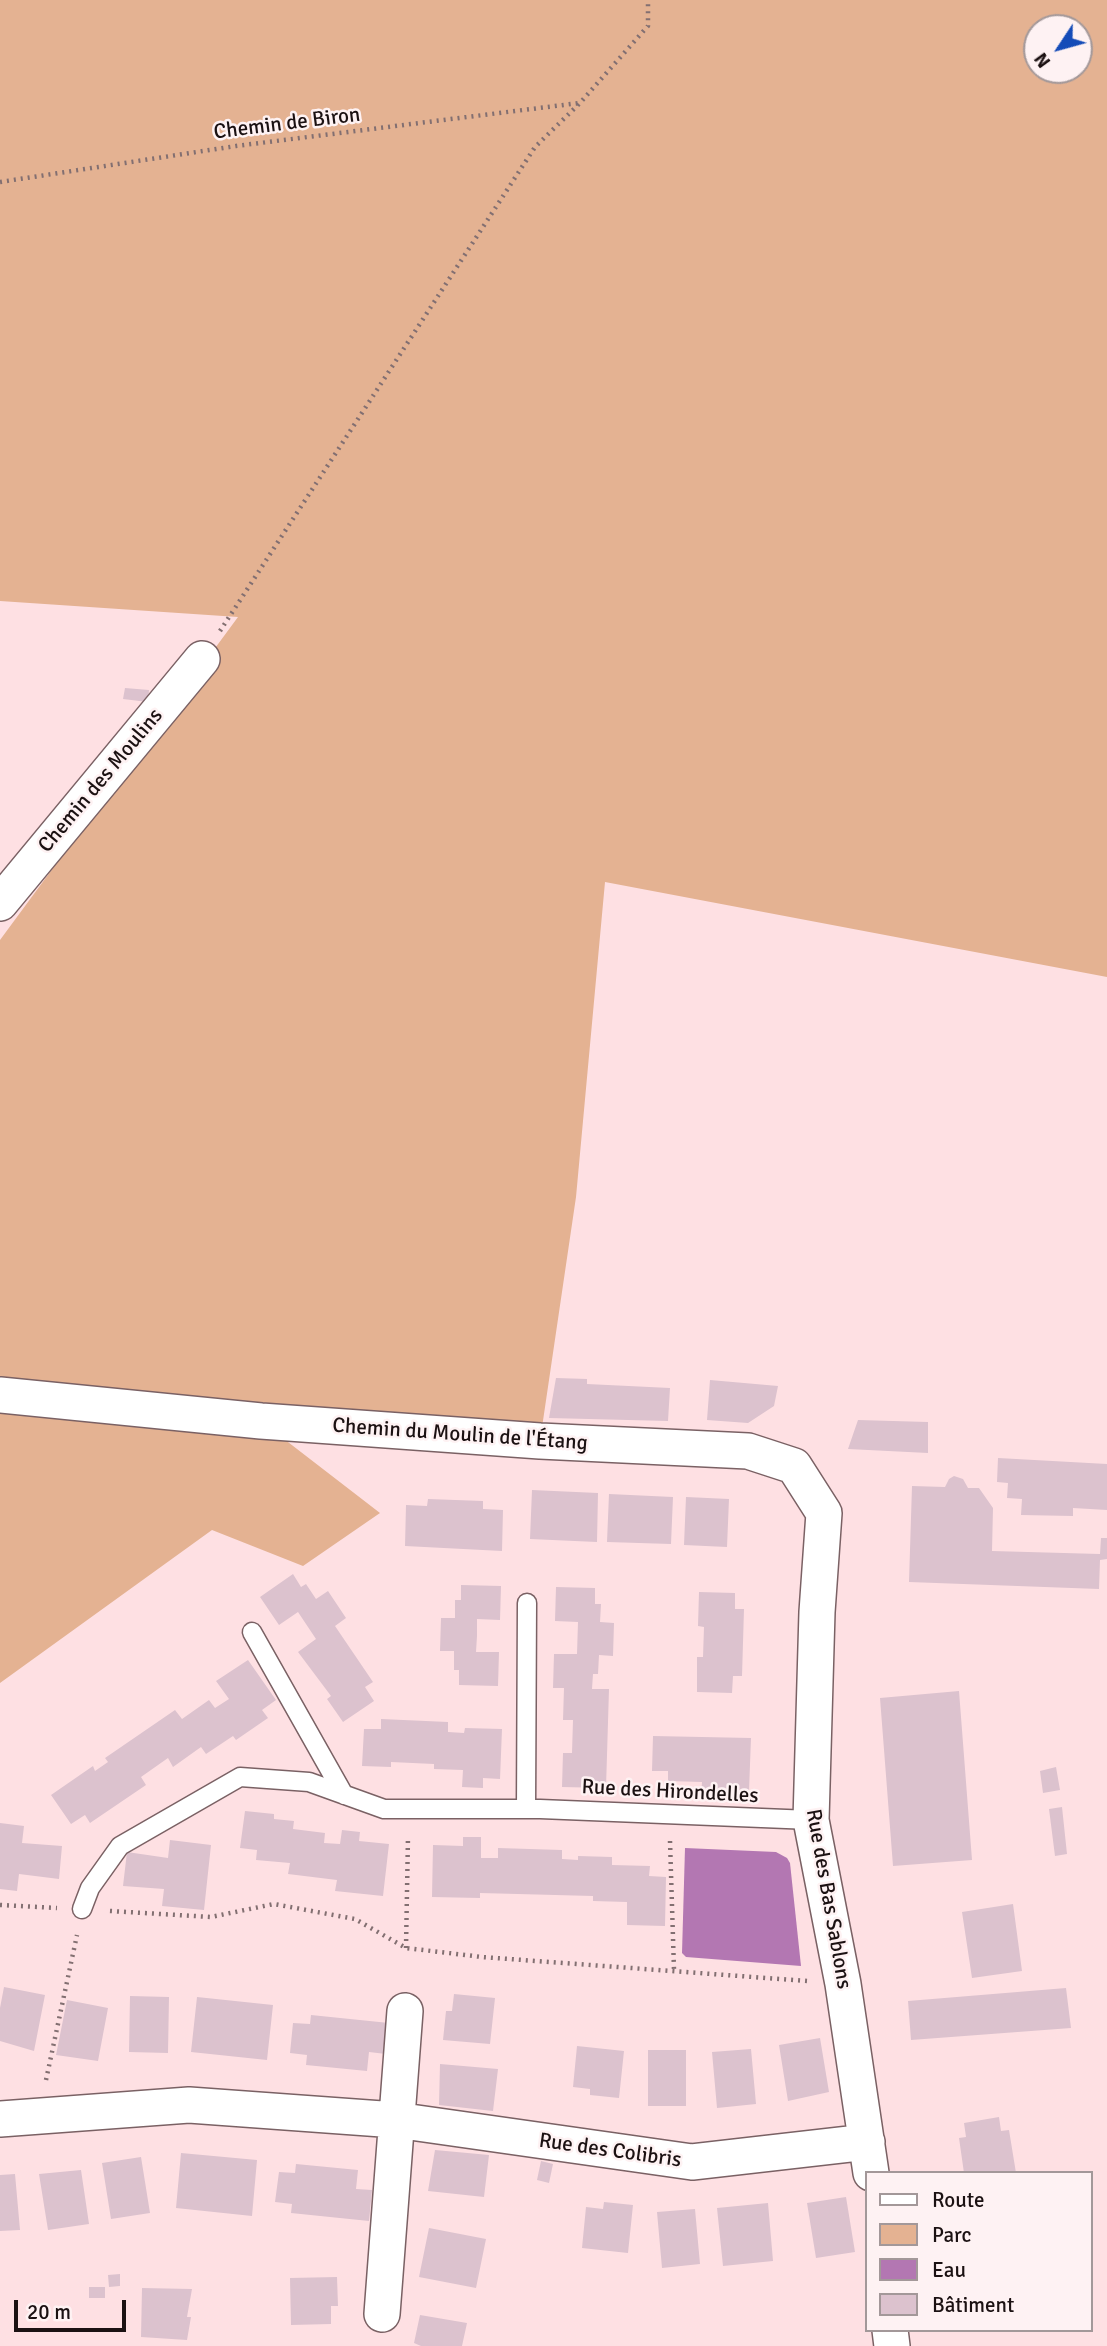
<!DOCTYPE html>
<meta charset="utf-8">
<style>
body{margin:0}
#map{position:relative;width:1107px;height:2346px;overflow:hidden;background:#fee0e3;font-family:Signika,sans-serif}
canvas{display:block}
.legend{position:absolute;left:865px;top:2171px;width:228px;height:161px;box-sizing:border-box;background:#fef2f3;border:2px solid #a39899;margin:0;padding:9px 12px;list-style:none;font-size:21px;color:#1b1112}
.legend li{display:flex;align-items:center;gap:14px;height:35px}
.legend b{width:35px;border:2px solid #a39899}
.north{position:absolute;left:1023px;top:14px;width:70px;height:70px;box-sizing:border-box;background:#fef2f3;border:2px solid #a39899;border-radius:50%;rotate:234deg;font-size:19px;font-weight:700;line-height:28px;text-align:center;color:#1b1112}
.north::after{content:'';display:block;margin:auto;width:24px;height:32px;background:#154cb8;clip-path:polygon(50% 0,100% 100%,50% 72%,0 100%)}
.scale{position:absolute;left:14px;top:2300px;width:112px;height:32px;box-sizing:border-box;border:4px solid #1b1112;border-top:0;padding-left:9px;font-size:21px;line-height:24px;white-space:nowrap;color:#1b1112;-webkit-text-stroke:5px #fef2f3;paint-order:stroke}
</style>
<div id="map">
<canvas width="1107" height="2346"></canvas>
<ul class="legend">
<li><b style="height:9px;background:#fff"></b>Route</li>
<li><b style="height:19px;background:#e4b292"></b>Parc</li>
<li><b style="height:19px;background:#b377b2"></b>Eau</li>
<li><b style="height:19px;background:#dcc2ce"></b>Bâtiment</li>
</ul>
<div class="north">N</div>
<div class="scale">20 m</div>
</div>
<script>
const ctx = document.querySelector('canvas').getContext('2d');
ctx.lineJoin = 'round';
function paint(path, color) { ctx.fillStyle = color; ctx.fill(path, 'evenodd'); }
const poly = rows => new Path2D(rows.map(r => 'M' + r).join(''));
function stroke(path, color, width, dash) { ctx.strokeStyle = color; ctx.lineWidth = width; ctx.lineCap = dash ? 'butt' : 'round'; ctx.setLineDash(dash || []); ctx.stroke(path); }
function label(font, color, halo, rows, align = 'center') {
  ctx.font = font + ' Signika,sans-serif'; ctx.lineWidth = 5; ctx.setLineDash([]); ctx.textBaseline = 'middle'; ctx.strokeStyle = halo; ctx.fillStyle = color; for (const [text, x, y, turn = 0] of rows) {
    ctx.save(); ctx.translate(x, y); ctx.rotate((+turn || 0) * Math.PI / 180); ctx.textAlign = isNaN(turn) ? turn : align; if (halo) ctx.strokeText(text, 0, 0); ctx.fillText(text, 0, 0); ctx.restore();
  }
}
paint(poly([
 [0,0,1107,0,1107,977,605,882,576,1197,540,1441,262,1422,380,1513,303,1566,212,1530,0,1683,0,940,238,617,0,601],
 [1037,28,1079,28,1079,70,1037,70]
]), '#e4b292');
paint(poly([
 [685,1848,776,1852,787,1858,790,1863,801,1966,686,1957,682,1953]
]), '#b377b2');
paint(poly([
 [125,688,149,690,148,702,123,699],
 [556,1378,587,1379,587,1384,670,1388,668,1421,549,1418],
 [710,1380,778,1386,774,1406,748,1423,707,1420],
 [858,1420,928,1422,928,1453,848,1449],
 [998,1458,1107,1464,1107,1510,1073,1508,1073,1516,1021,1515,1022,1499,1007,1498,1008,1483,997,1482],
 [954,1476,963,1479,968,1488,979,1488,993,1508,992,1551,1100,1554,1101,1538,1107,1538,1107,1559,1100,1560,1099,1589,909,1582,912,1486,945,1487,949,1479],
 [532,1490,598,1493,597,1542,530,1539],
 [609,1494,673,1497,671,1544,607,1542],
 [686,1497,729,1499,727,1547,684,1545],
 [428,1499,483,1501,483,1509,503,1510,502,1551,405,1546,406,1505,427,1506],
 [293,1574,301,1587,306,1584,316,1599,328,1591,346,1618,335,1626,373,1682,365,1687,374,1701,343,1722,327,1699,331,1696,298,1652,316,1639,298,1612,279,1625,260,1597],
 [461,1585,501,1586,500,1620,477,1619,477,1636,476,1652,499,1652,498,1686,459,1685,459,1670,454,1670,454,1651,440,1651,441,1618,455,1618,455,1600,461,1600],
 [556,1587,595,1588,595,1604,601,1604,600,1622,614,1623,613,1656,599,1655,598,1674,593,1674,592,1689,609,1689,606,1788,562,1787,563,1753,572,1753,573,1720,563,1720,564,1688,553,1688,554,1654,577,1654,578,1622,555,1621],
 [699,1592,735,1593,735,1609,744,1609,742,1676,733,1676,732,1693,697,1692,697,1657,703,1657,704,1627,698,1626],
 [248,1660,276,1700,262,1710,268,1718,236,1740,233,1736,206,1754,201,1747,173,1767,168,1758,141,1777,146,1785,90,1823,85,1815,71,1824,51,1795,93,1766,95,1771,108,1762,105,1758,175,1710,182,1719,209,1700,215,1708,229,1699,216,1681],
 [959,1691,972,1860,893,1866,880,1698],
 [381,1719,448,1722,448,1732,464,1733,465,1728,502,1729,500,1779,483,1778,483,1788,462,1787,463,1770,434,1769,434,1764,391,1762,391,1767,362,1766,364,1729,381,1729],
 [653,1736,751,1738,749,1791,720,1790,719,1799,701,1798,702,1782,668,1781,668,1771,652,1771],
 [1056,1767,1060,1790,1043,1793,1040,1771],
 [1062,1807,1067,1854,1055,1856,1049,1809],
 [245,1811,274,1814,274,1819,294,1821,293,1829,325,1833,324,1843,340,1844,342,1830,360,1832,359,1841,389,1844,383,1896,335,1891,337,1880,288,1874,290,1863,256,1860,257,1850,240,1848],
 [0,1823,24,1826,22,1843,62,1846,59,1879,19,1874,17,1891,0,1889],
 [463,1837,481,1837,481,1858,498,1858,498,1848,562,1850,562,1859,578,1860,578,1856,612,1857,612,1865,650,1866,649,1876,666,1877,665,1926,627,1925,627,1902,593,1901,593,1896,480,1893,480,1898,432,1897,433,1845,463,1846],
 [170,1840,211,1845,204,1910,162,1906,164,1889,123,1886,127,1852,168,1858],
 [1013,1904,1022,1971,972,1978,962,1912],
 [4,1987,45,1995,34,2051,0,2041,0,2008],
 [1066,1988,1071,2028,911,2040,908,2001],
 [454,1994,495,1998,490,2044,443,2040,446,2011,452,2011],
 [130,1996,169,1997,168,2053,129,2052],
 [197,1997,273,2005,267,2060,191,2052],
 [67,2000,108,2008,98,2061,56,2055],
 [311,2015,389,2023,386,2054,369,2052,367,2071,306,2065,307,2055,290,2053,293,2023,310,2024],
 [820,2038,829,2092,788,2101,779,2045],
 [577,2046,624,2051,619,2098,590,2095,590,2089,573,2087],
 [751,2049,756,2104,717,2108,712,2052],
 [648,2050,686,2050,686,2106,648,2106],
 [440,2064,498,2069,493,2111,439,2105],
 [999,2117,1001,2131,1009,2130,1016,2173,964,2173,959,2138,966,2137,964,2123],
 [435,2150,489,2155,484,2197,428,2191],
 [181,2153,257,2160,252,2216,176,2208],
 [141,2157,150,2213,111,2219,102,2163],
 [541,2161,553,2164,549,2183,537,2180],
 [296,2164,358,2170,356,2189,372,2190,369,2221,291,2213,292,2204,275,2202,279,2172,295,2173],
 [81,2170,89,2224,48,2230,39,2174],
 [15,2174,20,2230,0,2231,0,2175],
 [846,2197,855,2252,816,2258,807,2203],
 [604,2202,633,2205,628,2253,582,2248,586,2207,603,2209],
 [768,2203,773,2261,723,2266,717,2208],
 [695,2209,700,2264,662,2268,657,2212],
 [429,2228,486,2239,476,2288,419,2277],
 [120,2274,120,2286,109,2287,108,2275],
 [337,2277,338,2306,331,2306,331,2324,291,2325,290,2278],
 [89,2287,105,2287,105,2298,89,2298],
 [142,2288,192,2289,187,2317,191,2317,187,2340,141,2337],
 [420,2315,467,2323,462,2346,421,2346,414,2343]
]), '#dcc2ce');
const lane = poly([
 [252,1632,344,1795],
 [526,1809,527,1603],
 [82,1909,90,1888,120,1846,240,1777,309,1782,384,1809,540,1809,811,1820]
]);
const street = poly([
 [0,903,202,659],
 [0,1395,261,1421,540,1441,748,1451,794,1466,824,1513,817,1612,811,1820,843,1984,871,2173],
 [0,2119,189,2105,396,2120,692,2162,867,2142],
 [382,2314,405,2011],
 [890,2330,892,2346]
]);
stroke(lane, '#7a6164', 21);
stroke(street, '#7a6164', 38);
stroke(poly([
 [0,182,236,146,579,103],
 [220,631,535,147,580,103,648,26,648,0],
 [670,1841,674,1970],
 [0,1905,57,1908],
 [110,1911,211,1917,274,1904,355,1919,406,1948,482,1957,807,1981],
 [406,1948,408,1836],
 [46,2080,77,1935]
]), '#826f71', 4.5, [2, 5]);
stroke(lane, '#fff', 18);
stroke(street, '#fff', 35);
label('21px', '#1b1112', '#fef2f3', [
 ["Chemin de Biron",287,124,-7],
 ["Chemin des Moulins",101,781,-50],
 ["Chemin du Moulin de l'Étang",460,1435,4],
 ["Rue des Hirondelles",670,1792,3],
 ["Rue des Bas Sablons",828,1899,80],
 ["Rue des Colibris",610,2151,8]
]);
</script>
